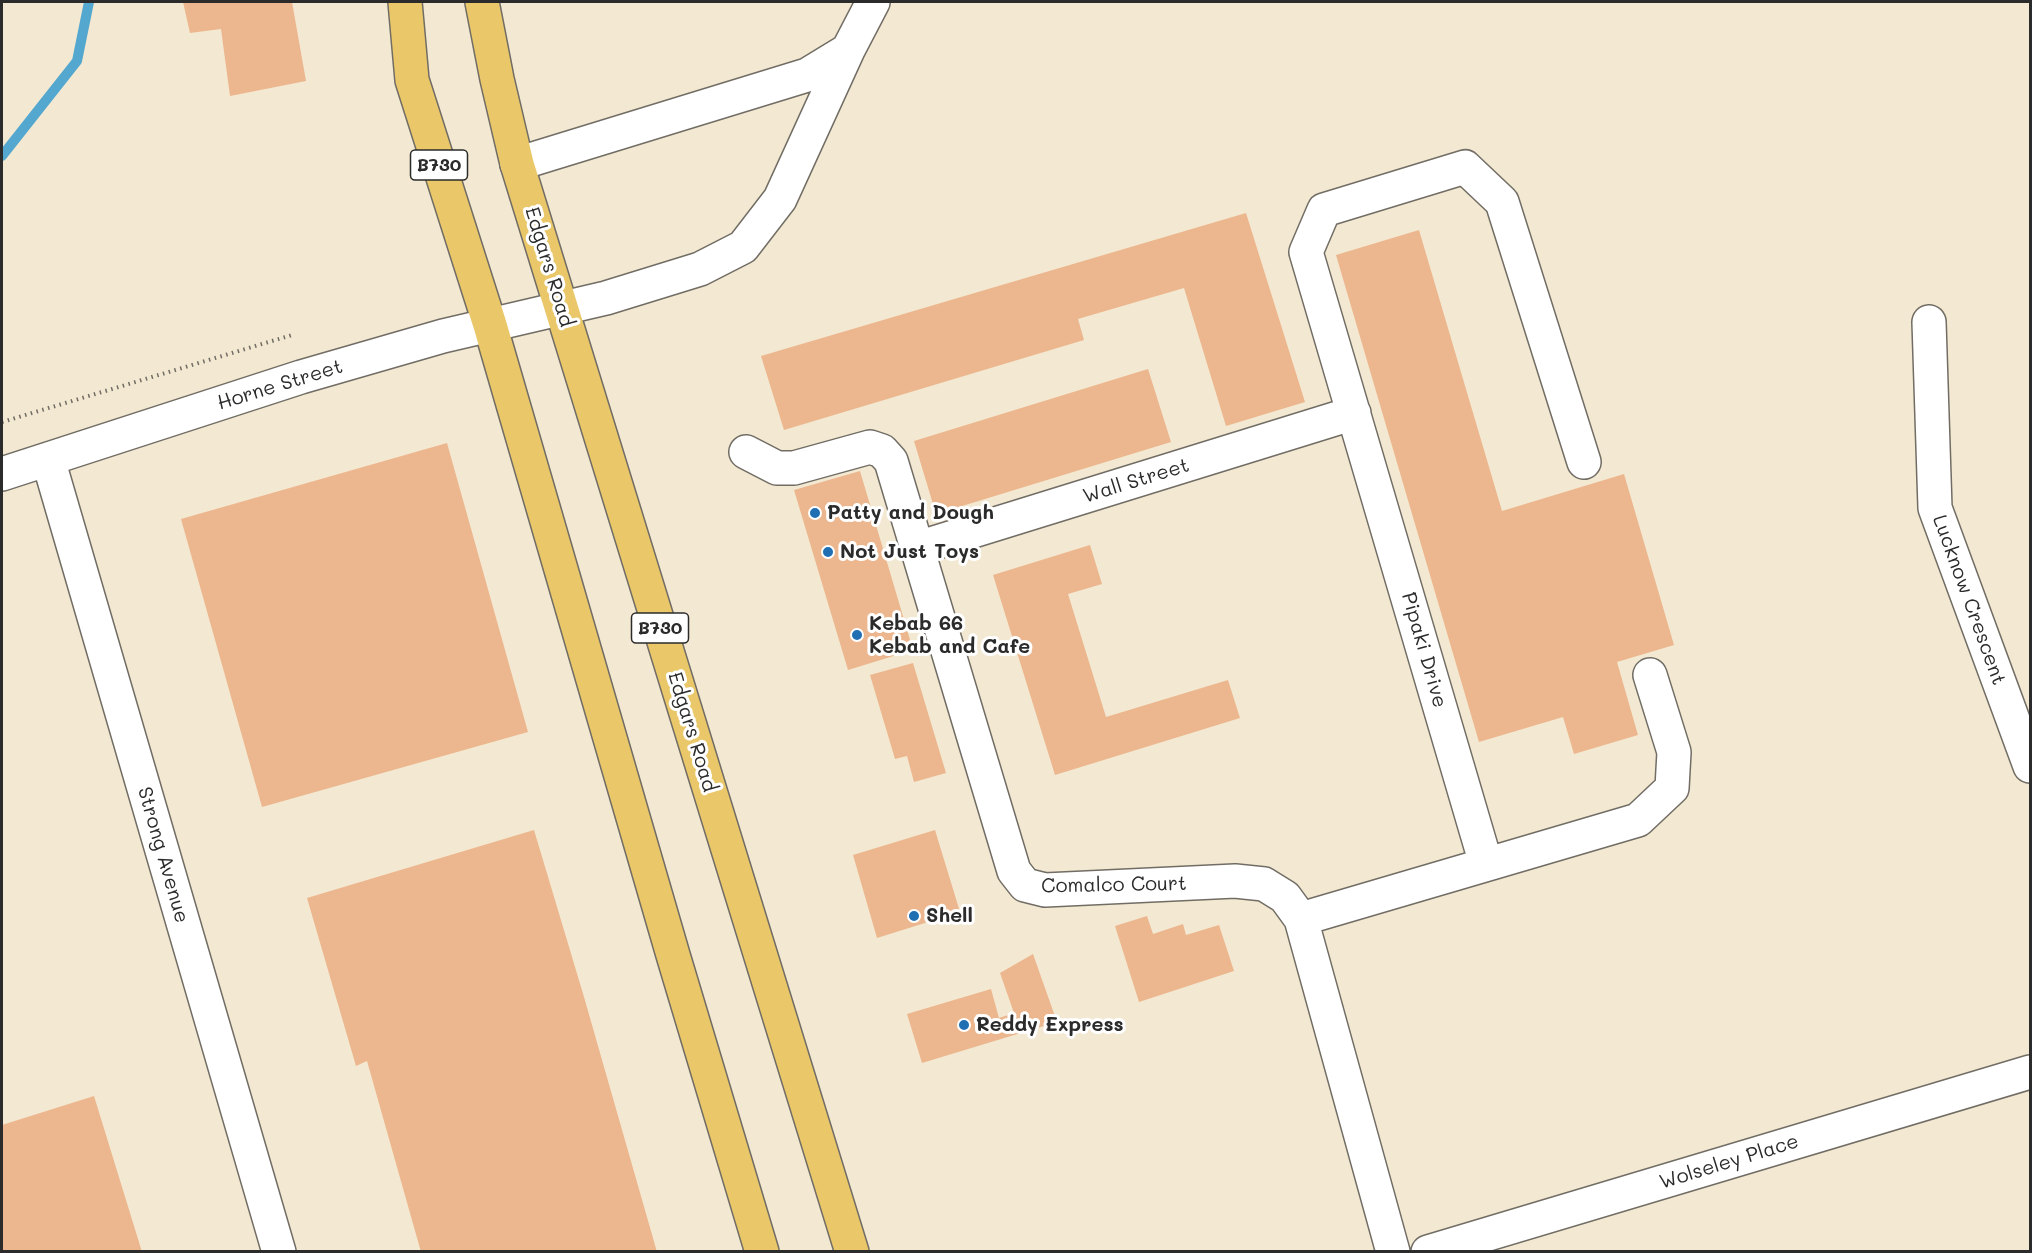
<!DOCTYPE html>
<style>
body{margin:0}
#map{position:relative;width:2032px;height:1253px;overflow:hidden;background:#f3e8d1;font-family:Mali,sans-serif}
canvas{display:block}
.frame{position:absolute;inset:0;border:3px solid #2b2b2b;pointer-events:none}
</style>
<div id="map">
<canvas width="2032" height="1253"></canvas>
<div class="frame"></div>
</div>
<script>
const ctx = document.querySelector('canvas').getContext('2d');
ctx.lineJoin = 'round';
const poly = rows => new Path2D(rows.map(r => 'M' + r).join(''));
function stroke(path, color, width, dash) { ctx.strokeStyle = color; ctx.lineWidth = width; ctx.lineCap = dash ? 'butt' : 'round'; ctx.setLineDash(dash || []); ctx.stroke(path); }
function paint(path, color) { ctx.fillStyle = color; ctx.fill(path, 'evenodd'); }
function label(font, color, halo, rows, align = 'center') {
  ctx.font = font + ' Mali,sans-serif'; ctx.lineWidth = 6; ctx.setLineDash([]); ctx.textBaseline = 'middle'; ctx.strokeStyle = halo; ctx.fillStyle = color; for (const [text, x, y, turn = 0] of rows) {
    ctx.save(); ctx.translate(x, y); ctx.rotate((+turn || 0) * Math.PI / 180); ctx.textAlign = isNaN(turn) ? turn : align; if (halo) ctx.strokeText(text, 0, 0); ctx.fillText(text, 0, 0); ctx.restore();
  }
}
stroke(poly([
 [2,156,77,61,89,2]
]), '#54a7cf', 10);
paint(poly([
 [183,2,292,2,306,81,230,96,221,29,190,33],
 [1246,213,1305,402,1226,426,1184,288,1078,319,1084,340,784,430,761,356],
 [1419,230,1502,511,1624,474,1674,645,1617,662,1638,735,1574,754,1563,717,1479,742,1336,255],
 [1148,369,1171,442,936,514,914,441],
 [447,443,528,732,262,807,181,519],
 [860,471,913,650,848,670,794,490],
 [1090,545,1102,584,1068,594,1106,717,1228,680,1240,718,1055,775,993,575],
 [913,663,946,773,914,782,907,756,895,759,870,675],
 [534,830,584,997,657,1252,421,1252,367,1061,356,1066,307,898],
 [935,830,960,912,877,938,853,855],
 [1147,916,1153,934,1183,924,1186,935,1219,925,1234,971,1139,1002,1115,926],
 [1033,954,1057,1022,922,1063,907,1014,991,989,999,1018,1014,1013,1000,973],
 [94,1096,142,1252,2,1252,2,1125]
]), '#ecb78e');
const minor = poly([
 [517,164,807,75,848,50,873,2],
 [1929,322,1935,508,2030,766],
 [746,452,777,468,794,468,870,447,882,451,891,461,1014,871,1025,885,1045,890,1235,881,1264,884,1285,897,1301,919,1393,1252],
 [48,459,279,1252],
 [2,474,301,377,443,336,606,298,700,269,743,247,780,199,848,50],
 [918,548,1354,413],
 [1486,864,1306,252,1324,210,1465,167,1502,202,1584,462],
 [1301,919,1638,820,1672,788,1674,752,1650,675],
 [1428,1252,2030,1072]
]);
const major = poly([
 [405,2,412,80,490,325,673,955,762,1252],
 [482,2,497,79,517,164,852,1252]
]);
stroke(minor, '#716d65', 36);
stroke(major, '#716d65', 36);
stroke(poly([
 [2,422,292,335]
]), '#716d65', 4, [1.5, 4.5]);
stroke(minor, '#fff', 33);
stroke(major, '#eac769', 33);
for (const [x, y, r, color] of [
 [815,513,6,"#1f6fb2"],
 [828,552,6,"#1f6fb2"],
 [857,635,6,"#1f6fb2"],
 [914,916,6,"#1f6fb2"],
 [964,1025,6,"#1f6fb2"]
]) { const dot = new Path2D(); dot.arc(x, y, r, 0, 2 * Math.PI); ctx.fillStyle = color; ctx.fill(dot); stroke(dot, '#fff', 2); }
for (const [x, y, w] of [
 [439,165,57],
 [660,628,57]
]) { const box = new Path2D(); box.roundRect(x - w / 2, y - 15, w, 30, 4.5); ctx.fillStyle = '#fff'; ctx.fill(box); stroke(box, '#2b2b2b', 1.5); }
label('bold 18px', '#2b2b2b', null, [
 ["B730",439,165],
 ["B730",660,628]
]);
label('20px', '#2b2b2b', '#fff', [
 ["Edgars Road",549,267,73],
 ["Horne Street",280,385,-17],
 ["Wall Street",1136,481,-17],
 ["Lucknow Crescent",1969,600,70],
 ["Pipaki Drive",1424,650,74],
 ["Edgars Road",692,732,73],
 ["Strong Avenue",163,855,74],
 ["Comalco Court",1114,885,-1],
 ["Wolseley Place",1729,1162,-17]
]);
label('bold 20px', '#2b2b2b', '#fff', [
 ["Patty and Dough",827,513],
 ["Not Just Toys",840,552],
 ["Kebab 66",869,624],
 ["Kebab and Cafe",869,647],
 ["Shell",926,916],
 ["Reddy Express",976,1025]
], 'left');
</script>
